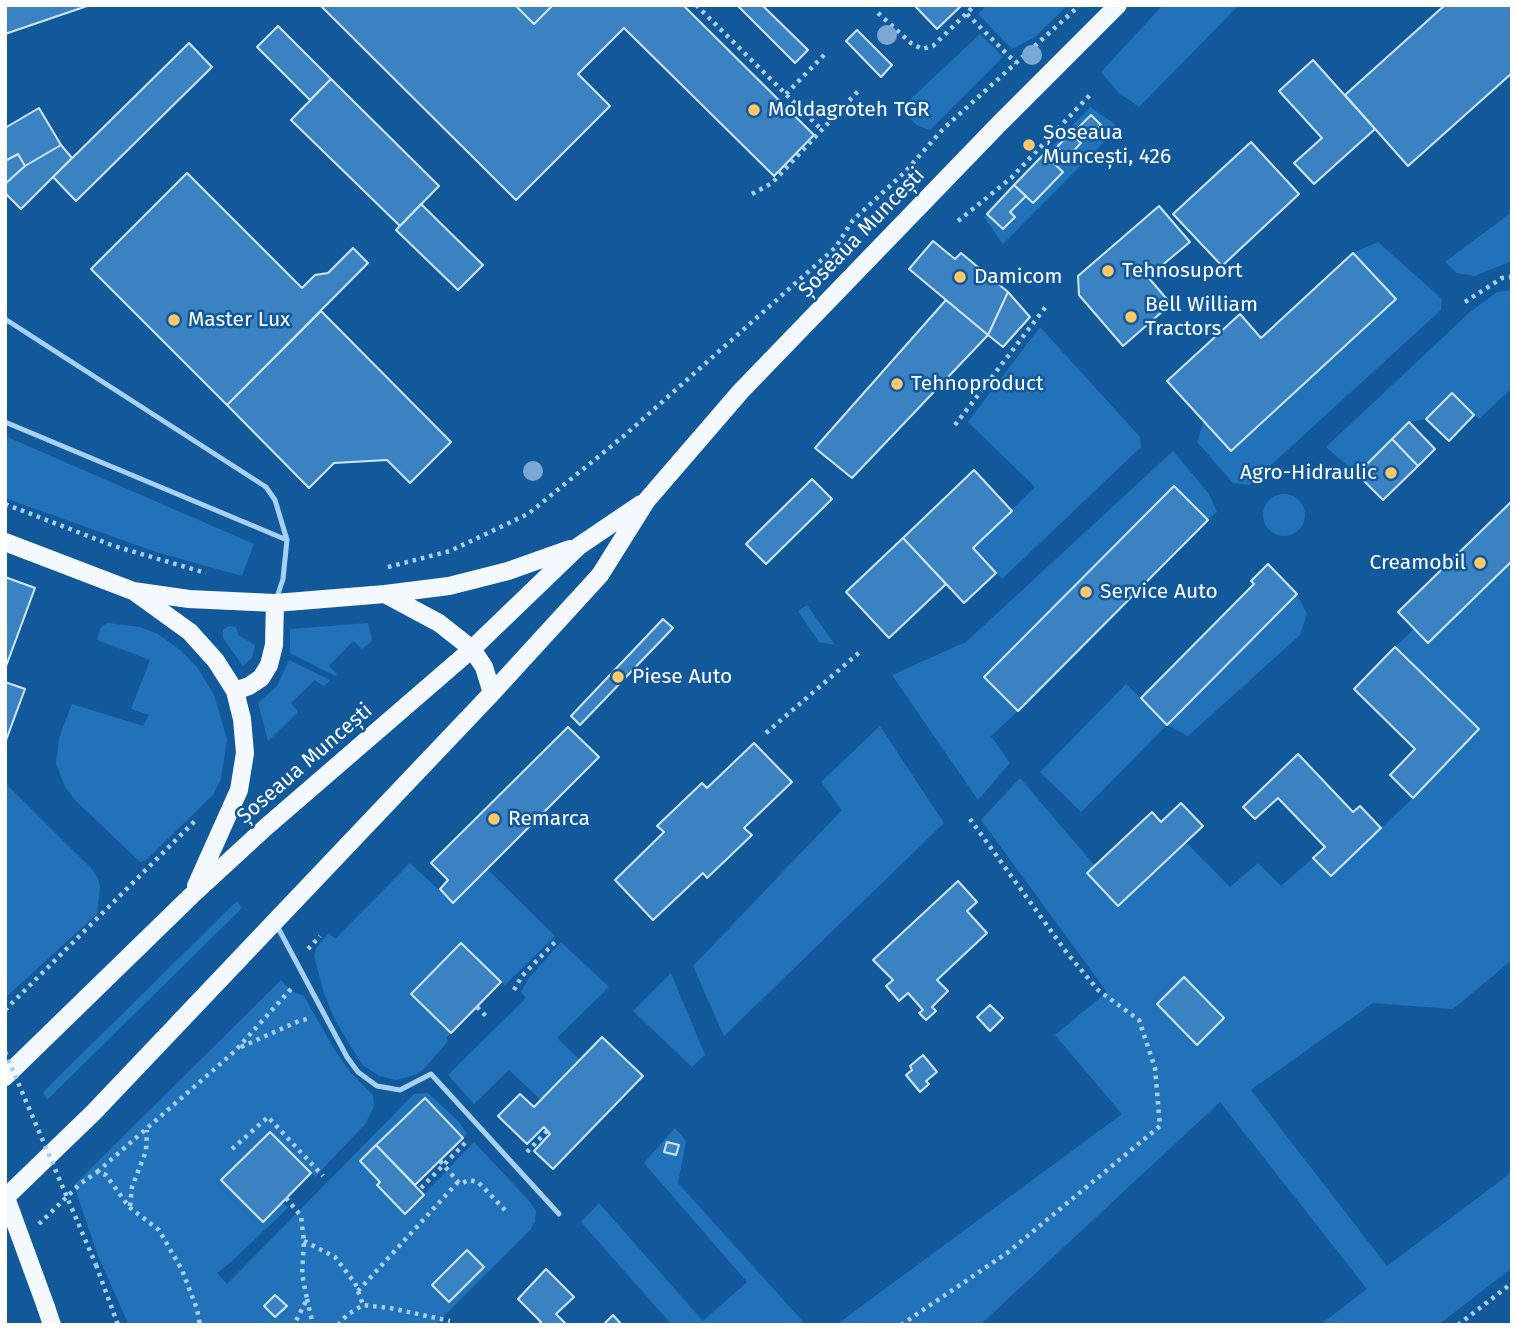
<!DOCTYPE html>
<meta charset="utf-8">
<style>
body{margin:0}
#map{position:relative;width:1517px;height:1330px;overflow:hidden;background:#12599c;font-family:"Fira Sans",sans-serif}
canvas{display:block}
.frame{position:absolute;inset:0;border:7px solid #fff;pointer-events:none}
</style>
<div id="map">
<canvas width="1517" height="1330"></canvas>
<div class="frame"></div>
</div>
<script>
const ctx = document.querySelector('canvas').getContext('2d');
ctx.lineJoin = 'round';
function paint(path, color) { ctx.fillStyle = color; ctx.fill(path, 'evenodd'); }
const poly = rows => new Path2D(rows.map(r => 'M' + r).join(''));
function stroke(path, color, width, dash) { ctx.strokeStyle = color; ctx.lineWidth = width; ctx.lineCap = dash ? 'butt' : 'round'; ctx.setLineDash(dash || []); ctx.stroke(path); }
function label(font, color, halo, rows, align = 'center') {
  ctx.font = font + ' "Fira Sans",sans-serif'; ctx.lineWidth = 5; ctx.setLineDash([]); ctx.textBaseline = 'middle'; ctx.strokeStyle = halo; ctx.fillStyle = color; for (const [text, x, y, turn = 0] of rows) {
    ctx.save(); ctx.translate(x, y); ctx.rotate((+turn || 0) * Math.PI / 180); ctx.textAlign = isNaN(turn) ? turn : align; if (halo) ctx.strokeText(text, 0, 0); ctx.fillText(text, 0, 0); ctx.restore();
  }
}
paint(poly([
 [987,5,1068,5,1035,37,1012,49,978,14],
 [1163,5,1239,5,1139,107,1118,92,1101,72],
 [980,34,1003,57,930,130,918,126,900,109],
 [1090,107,1119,127,1003,244,984,217],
 [1512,212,1512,261,1474,276,1457,273,1445,262],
 [1378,242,1442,299,1441,310,1249,485,1233,483,1197,442,1204,421,1232,450,1395,299,1353,253],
 [1512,290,1512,391,1510,390,1479,419,1451,393,1426,419,1409,422,1357,474,1326,447,1470,312,1497,292],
 [1040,327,1140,437,1141,447,1002,579,973,548,1035,487,968,422],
 [5,436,254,544,242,576,156,552,5,498],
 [1173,451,1209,494,1217,512,1208,520,1174,486,984,677,1018,711,991,736,1010,763,978,800,892,675,966,642],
 '1263 515a21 21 0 1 1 42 0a21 21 0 1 1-42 0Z',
 [1512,561,1512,960,1453,1009,1373,1003,1251,1090,1387,1266,1512,1172,1512,1268,1438,1325,1320,1325,1367,1289,1220,1102,980,1325,836,1325,1122,1114,1055,1035,1107,992,981,820,1020,778,1095,866,1087,873,1118,906,1186,842,1230,887,1258,863,1281,886,1313,858,1331,875,1413,798,1479,730,1395,647,1414,629,1428,643],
 [1297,594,1307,614,1300,635,1188,736,1167,725,1081,812,1040,772,1126,684,1168,724],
 [807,605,835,645,819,642,798,611],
 [107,623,140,627,158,634,180,650,197,667,214,695,227,739,221,779,213,795,146,860,140,862,75,800,65,787,56,763,59,738,72,704,143,726,149,715,131,709,150,660,97,640,101,627],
 [368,623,372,638,371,642,362,649,353,641,329,666,337,674,335,676,290,653,290,629],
 [229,626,236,627,238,635,255,645,252,658,243,666,223,638,223,630],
 [289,660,330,680,324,686,315,680,291,703,298,712,268,741,258,703,277,686],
 [880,726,944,823,724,1036,693,966,842,810,821,782],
 [5,783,91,868,98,878,100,887,97,914,5,998],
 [410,863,453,903,487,869,555,936,505,985,461,943,411,994,451,1033,446,1038,448,1041,424,1069,415,1075,396,1080,379,1076,363,1065,358,1058,335,1020,324,993,314,956,316,948,329,933,335,939],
 [237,901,242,908,47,1100,43,1092],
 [561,942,609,987,557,1038,580,1060,541,1100,509,1070,474,1104,448,1075,526,998,521,992,528,979],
 [671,973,705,1055,692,1067,633,1011],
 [281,980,291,991,304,996,334,1049,350,1072,373,1095,374,1106,366,1123,315,1177,270,1132,222,1180,262,1221,282,1202,288,1208,232,1261,217,1273,227,1284,414,1094,428,1093,459,1122,467,1134,463,1138,424,1098,360,1161,406,1213,474,1142,531,1203,536,1211,535,1222,531,1229,435,1325,129,1325,98,1256,74,1185],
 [675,1128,686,1141,678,1183,806,1325,672,1325,581,1222,599,1203,703,1321,747,1282,644,1163]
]), '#2172b9');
const building = poly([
 [5,5,90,5,5,34,5,5],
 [323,5,515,5,534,24,553,5,683,5,814,135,774,176,624,28,578,74,610,106,516,200,322,7,323,5],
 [515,5,553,5,534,24,515,5],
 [737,5,762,5,808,50,795,63,737,5],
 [914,5,962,5,937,29,914,5],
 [1445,5,1512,5,1512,73,1408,166,1345,95,1445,5],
 [278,26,331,79,310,100,257,47,278,26],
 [857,30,892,65,881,77,846,41,857,30],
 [189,43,212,67,76,201,53,177,189,43],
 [1313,60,1375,129,1314,184,1294,163,1322,138,1279,91,1313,60],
 [331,79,439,186,400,226,291,120,331,79],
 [39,108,61,145,25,166,18,154,5,161,5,128,39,108],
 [1091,115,1101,125,1086,139,1077,129,1091,115],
 [1070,133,1081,143,1067,158,1057,147,1070,133],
 [1251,142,1299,194,1222,266,1173,214,1251,142],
 [61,145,72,158,21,209,5,193,5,184,25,166,61,145],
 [18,154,25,166,5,184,5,161,18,154],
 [1044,154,1063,172,1033,203,1014,185,1044,154],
 [187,173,302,288,315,275,328,273,353,248,368,263,227,405,91,269,187,173],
 [1014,185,1026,196,1010,212,1015,217,1003,229,987,214,1014,185],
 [421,204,483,265,458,290,396,230,421,204],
 [1159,206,1190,242,1148,277,1171,304,1123,346,1079,295,1078,276,1159,206],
 [933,241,955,259,961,253,1008,292,988,335,909,269,933,241],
 [1353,253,1396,299,1231,451,1167,381,1240,314,1261,338,1353,253],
 [1008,292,1030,317,1003,347,988,335,1008,292],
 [946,300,988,335,852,478,815,448,946,300],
 [321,311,451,442,410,483,387,460,334,463,309,488,227,405,321,311],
 [1452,393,1474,415,1449,441,1426,419,1452,393],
 [1409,422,1435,449,1418,466,1392,439,1409,422],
 [1392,439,1418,466,1383,500,1357,474,1392,439],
 [974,470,1012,511,973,548,996,573,964,603,903,538,974,470],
 [812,479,832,499,766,564,746,544,812,479],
 [1174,486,1208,520,1018,711,984,677,1174,486],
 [1512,501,1512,561,1428,643,1398,612,1512,501],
 [903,538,946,584,889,638,846,592,903,538],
 [1268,564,1297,594,1167,725,1141,698,1254,584,1251,581,1268,564],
 [5,577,35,588,5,669,5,577],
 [663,619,673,628,580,725,571,716,663,619],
 [1395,647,1479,729,1413,798,1390,775,1415,749,1354,689,1395,647],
 [5,682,25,689,5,743,5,682],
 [568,727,599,757,453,903,440,889,448,880,431,863,568,727],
 [754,743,792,782,744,828,752,835,707,878,703,873,653,920,615,880,664,832,657,826,702,783,707,788,754,743],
 [1298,754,1353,812,1360,806,1381,828,1331,876,1313,858,1325,847,1278,798,1255,819,1243,807,1298,754],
 [1181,803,1203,826,1118,906,1087,873,1152,812,1161,822,1181,803],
 [958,881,977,902,967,911,987,933,937,980,948,991,932,1007,936,1011,926,1020,919,1013,923,1010,908,993,899,1001,886,986,893,980,873,960,958,881],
 [461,943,501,982,451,1033,411,994,461,943],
 [1184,977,1224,1018,1197,1045,1157,1004,1184,977],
 [990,1005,1003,1018,990,1031,977,1017,990,1005],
 [602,1037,643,1076,553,1169,534,1151,550,1134,544,1127,527,1144,498,1116,520,1094,534,1107,602,1037],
 [923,1055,937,1072,926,1081,929,1084,920,1092,906,1075,912,1070,910,1066,923,1055],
 [425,1098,463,1138,415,1185,376,1145,425,1098],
 [270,1132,311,1173,263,1222,221,1180,270,1132],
 [667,1142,679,1145,676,1155,664,1152,667,1142],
 [376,1145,424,1195,405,1214,377,1185,380,1182,360,1161,376,1145],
 [467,1250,484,1267,449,1302,432,1285,467,1250],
 [546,1269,574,1297,556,1314,567,1325,538,1325,541,1322,518,1299,546,1269],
 [275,1295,287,1306,275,1317,264,1306,275,1295],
 [613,1315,622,1325,603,1325,613,1315]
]);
paint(building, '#3b82c3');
stroke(building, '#d0e8fe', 2);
stroke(poly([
 [696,5,822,130],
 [878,13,911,43,922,49,933,46,975,5],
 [967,14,1016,63],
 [786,94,826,53],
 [752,194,772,183,861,88],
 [958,221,1011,178,1090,95],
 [1465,302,1502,278,1512,277],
 [955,425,1048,304],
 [5,504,114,546,206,573],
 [388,567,450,551,528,514,625,435,835,248,853,220,905,172,944,128,1079,6],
 [766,733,861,651],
 [308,949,320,936],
 [514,990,522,976,558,939],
 [477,1007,488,1018],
 [5,1010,197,819],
 [241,1047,299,1021,307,1019],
 [232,1149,268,1117,323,1176],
 [527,1152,547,1131],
 [440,1161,460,1184,469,1180,478,1182,505,1210],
 [97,1172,235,1051,291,989],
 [421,1188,467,1141],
 [286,1198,301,1216,304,1241,302,1274,307,1299,294,1325],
 [130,1206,132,1187,146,1151,147,1130],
 [39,1224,80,1184,97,1172,106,1175,129,1207,159,1230,182,1270,197,1309,200,1325],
 [304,1241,335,1257,355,1283,363,1305],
 [96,1265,118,1325],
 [358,1291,458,1182],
 [307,1299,313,1325],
 [338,1325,347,1315,363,1305,390,1308,450,1321],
 [901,1325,1007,1253,1160,1126,1155,1068,1139,1020,1098,990,1067,953,970,819],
 [1458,1325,1512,1283]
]), '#a7d0f4', 4.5, [3.5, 5]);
stroke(poly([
 [5,319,266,487,275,500,287,540],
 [5,422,287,540,283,579,276,600],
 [276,924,347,1057,358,1072,377,1086,400,1090,431,1074,559,1214]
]), '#a7d0f4', 5);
stroke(poly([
 [5,542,133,591,189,599,275,603,385,594,449,586,508,571,570,549],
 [136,593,190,632,216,661,235,691,242,719,245,753,239,790,196,886],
 [385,594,439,623,472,649,484,667,492,693],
 [235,691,249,686,261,678,269,665,274,645,275,603],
 [5,1077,191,896,266,827,472,649,579,546,641,504],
 [5,1198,94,1112,492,693,600,575,647,500,741,391,998,125,1118,5],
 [46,1307,52,1325]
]), '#f4f9ff', 18);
stroke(poly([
 [5,1052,96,1265]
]), '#a7d0f4', 4.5, [3.5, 5]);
stroke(poly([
 [5,1195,46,1307]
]), '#f4f9ff', 18);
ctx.fillStyle = '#7aa8d2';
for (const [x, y] of [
 [887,35],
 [1032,55],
 [533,471]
]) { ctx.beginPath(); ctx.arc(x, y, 10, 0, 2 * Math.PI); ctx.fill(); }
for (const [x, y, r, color] of [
 [754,110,7,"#ffc96a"],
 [1029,145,7,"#ffc96a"],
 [1108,271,7,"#ffc96a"],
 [960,277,7,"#ffc96a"],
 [1131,317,7,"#ffc96a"],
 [174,320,7,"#ffc96a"],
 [897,384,7,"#ffc96a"],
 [1391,473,7,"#ffc96a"],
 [1480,563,7,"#ffc96a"],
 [1086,592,7,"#ffc96a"],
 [618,677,7,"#ffc96a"],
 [494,819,7,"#ffc96a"]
]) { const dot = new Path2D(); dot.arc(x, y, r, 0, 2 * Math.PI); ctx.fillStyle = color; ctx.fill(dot); stroke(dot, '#12599c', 2.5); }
label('21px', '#fff', '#12599c', [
 ["Moldagroteh TGR",768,110],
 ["Șoseaua",1043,133],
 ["Muncești, 426",1043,157],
 ["Tehnosuport",1122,271],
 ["Damicom",974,277],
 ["Bell William",1145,305],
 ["Tractors",1145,329],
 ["Master Lux",188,320],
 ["Tehnoproduct",911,384],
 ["Agro-Hidraulic",1377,473,"right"],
 ["Creamobil",1466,563,"right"],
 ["Service Auto",1100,592],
 ["Piese Auto",632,677],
 ["Remarca",508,819]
], 'left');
label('21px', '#fff', '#12599c', [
 ["Șoseaua Muncești",862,233,-46],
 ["Șoseaua Muncești",305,764,-41]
]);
</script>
